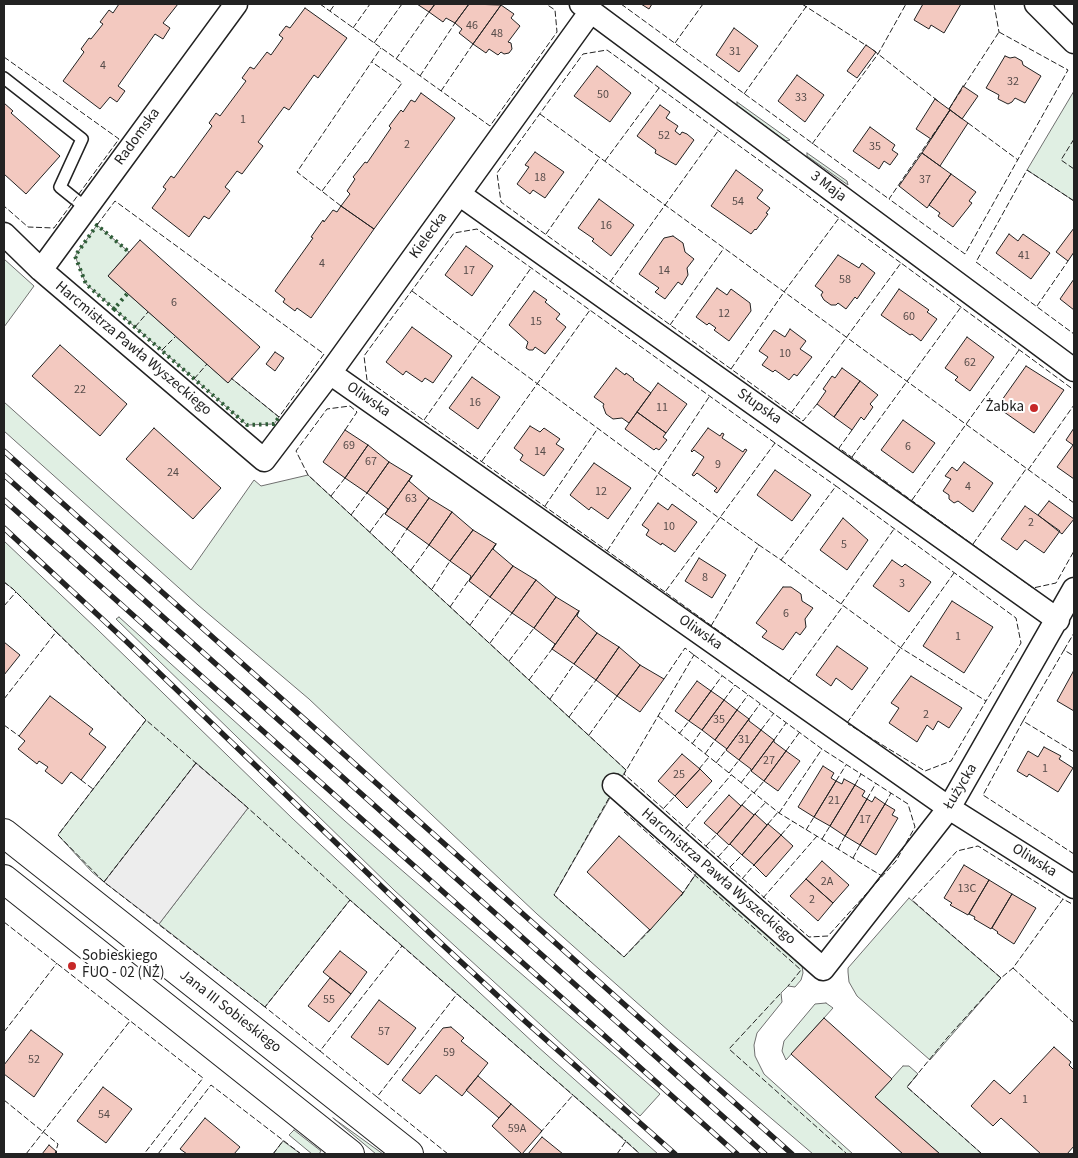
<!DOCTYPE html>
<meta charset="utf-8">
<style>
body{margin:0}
#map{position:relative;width:1078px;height:1158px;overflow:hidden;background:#fff;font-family:"Source Sans 3",sans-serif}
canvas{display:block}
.frame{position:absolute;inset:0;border:5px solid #222;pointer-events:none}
</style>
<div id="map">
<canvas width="1078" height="1158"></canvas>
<div class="frame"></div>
</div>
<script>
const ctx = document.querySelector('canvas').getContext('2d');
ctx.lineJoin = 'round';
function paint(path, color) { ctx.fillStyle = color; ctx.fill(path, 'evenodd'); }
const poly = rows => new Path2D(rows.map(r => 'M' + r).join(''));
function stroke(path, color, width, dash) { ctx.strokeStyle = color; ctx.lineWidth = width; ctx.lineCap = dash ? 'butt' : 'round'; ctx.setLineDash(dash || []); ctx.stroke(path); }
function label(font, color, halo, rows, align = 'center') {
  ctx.font = font + ' "Source Sans 3",sans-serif'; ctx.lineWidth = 4; ctx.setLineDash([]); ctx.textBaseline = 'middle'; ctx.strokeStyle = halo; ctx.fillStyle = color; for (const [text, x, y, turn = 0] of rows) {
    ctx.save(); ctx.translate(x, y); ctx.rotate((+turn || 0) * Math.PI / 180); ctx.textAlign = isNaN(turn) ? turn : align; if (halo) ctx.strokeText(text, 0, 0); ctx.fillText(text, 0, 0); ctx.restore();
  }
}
const green = poly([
 [1074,91,1074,201,1027,170,1074,91],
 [737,102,790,140,786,141,737,106,737,102],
 [807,153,847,181,848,185,807,156,807,153],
 [97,225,129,252,108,276,227,382,231,378,279,417,274,424,247,425,86,284,75,256,97,225],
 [4,259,34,286,4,327,4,259],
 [4,402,191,570,254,480,261,486,308,475,626,770,554,895,624,957,683,893,698,871,802,965,803,973,801,980,795,987,788,986,781,993,782,1002,757,1033,754,1045,755,1056,764,1074,853,1154,813,1154,670,1032,537,914,309,699,198,605,4,431,4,402],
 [4,541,98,630,293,819,537,1046,658,1154,640,1154,350,900,265,1007,159,924,248,808,196,763,104,882,92,872,58,835,146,720,13,589,4,582,4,541],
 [119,617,345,821,660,1094,640,1116,394,890,116,619,119,617],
 [909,898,1001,978,930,1060,857,996,849,982,848,972,848,968,909,898],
 [826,1003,833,1008,786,1060,782,1051,784,1041,815,1004,826,1003],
 [903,1066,909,1066,918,1074,907,1087,982,1154,940,1154,875,1097,903,1066],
 [333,1118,383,1154,376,1154,333,1118],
 [294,1130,321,1151,319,1154,312,1154,289,1135,294,1130],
 [283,1141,301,1154,273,1154,283,1141]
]);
paint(green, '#e0efe3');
stroke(green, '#6f6f6f', 1);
const parking = poly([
 [196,763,248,808,159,924,104,882,196,763]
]);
paint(parking, '#ededed');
stroke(parking, '#6f6f6f', 1);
const building = poly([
 [119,4,178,4,163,23,170,28,163,39,155,34,118,86,125,91,117,102,110,97,100,109,63,81,84,52,81,49,89,38,91,39,103,24,100,22,109,10,113,13,119,4],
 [417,4,435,4,429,12,417,4],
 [435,4,469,4,455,23,446,18,443,22,429,12,435,4],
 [469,4,501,5,473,44,459,33,462,29,455,23,469,4],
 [641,4,652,4,649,9,641,4],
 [923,4,961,4,944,33,931,25,929,29,914,20,923,4],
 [501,5,514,14,511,18,520,26,508,42,511,43,512,49,509,53,504,54,501,52,498,55,489,49,486,53,473,44,501,5],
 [305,8,347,38,318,78,314,75,289,110,284,107,258,142,263,146,242,174,237,171,225,187,230,191,209,219,204,216,189,237,152,208,166,189,163,187,171,176,174,178,212,126,209,123,216,113,220,116,246,81,242,78,250,67,254,69,267,52,271,55,283,38,279,35,286,26,290,28,305,8],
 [734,28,758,46,739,72,716,55,734,28],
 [866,45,876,52,857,78,847,71,866,45],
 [1005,56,1010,58,1015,57,1022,61,1023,65,1041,76,1025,103,1015,98,1012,102,1008,104,998,99,999,95,986,88,1005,56],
 [597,66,631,93,610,122,574,96,597,66],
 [797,75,824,95,805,122,778,101,797,75],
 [963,86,978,96,962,119,949,109,963,86],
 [421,93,455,118,374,229,341,206,350,194,347,191,355,179,353,177,365,162,367,163,391,128,389,126,401,110,403,112,411,100,415,102,421,93],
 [935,99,950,110,931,139,916,129,935,99],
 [4,103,13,111,11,113,60,156,26,194,4,174,4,103],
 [660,105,670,112,666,118,678,126,675,131,680,135,682,132,687,134,694,140,676,165,655,153,656,150,637,136,660,105],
 [950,110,968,123,940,166,922,153,950,110],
 [870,127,895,145,892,150,898,154,890,165,884,161,879,169,853,151,870,127],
 [535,152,564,172,545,198,533,190,530,194,517,184,529,167,525,165,535,152],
 [922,153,951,174,927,208,899,186,922,153],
 [736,170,763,190,757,198,770,208,766,213,768,214,756,230,755,229,751,234,711,206,736,170],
 [951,174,976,192,969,201,972,203,953,227,938,216,940,213,929,205,951,174],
 [599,199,634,225,611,256,592,241,594,239,578,228,599,199],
 [341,206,374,229,311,318,297,308,295,311,283,302,285,299,275,291,313,238,311,237,323,220,324,222,333,210,337,212,341,206],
 [1074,228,1074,252,1068,261,1056,252,1074,228],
 [1009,234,1018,241,1023,234,1050,253,1031,279,996,253,1009,234],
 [673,236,683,243,685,252,694,259,687,268,688,275,682,285,678,282,665,299,655,292,659,288,639,274,664,238,673,236],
 [140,240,260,347,228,383,108,276,140,240],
 [466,246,493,266,472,296,445,275,466,246],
 [838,255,859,268,862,263,875,273,857,299,855,297,846,309,838,303,836,305,831,305,824,300,821,295,823,292,815,286,838,255],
 [1074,279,1074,310,1060,299,1074,279],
 [717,288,727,295,731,289,750,303,751,311,729,341,714,330,716,328,709,323,707,325,696,317,717,288],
 [899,289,929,310,927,312,937,319,921,341,912,334,910,335,881,315,899,289],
 [534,291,547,300,545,302,560,314,556,319,566,327,545,354,535,347,533,350,529,350,526,348,528,342,509,325,534,291],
 [412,327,452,356,433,383,425,378,422,382,406,371,403,375,386,362,412,327],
 [790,329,806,341,800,349,812,357,797,376,794,374,789,380,775,370,773,372,762,365,768,357,759,351,774,330,785,337,790,329],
 [967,337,994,357,970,391,955,380,958,377,945,368,967,337],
 [60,345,127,404,100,436,32,376,60,345],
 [275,352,284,358,275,371,266,364,275,352],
 [1026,366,1064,390,1034,433,997,407,1026,366],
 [616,368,625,375,626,373,634,379,633,380,651,393,629,423,622,418,613,419,606,414,603,406,604,404,594,397,616,368],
 [842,368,860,381,834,417,817,404,826,391,823,389,832,376,835,378,842,368],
 [472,377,500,397,478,429,449,408,472,377],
 [860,381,878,395,870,404,873,407,864,420,861,417,852,430,834,417,860,381],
 [658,383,687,404,666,433,637,412,658,383],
 [637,412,666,433,663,437,667,440,659,450,656,448,654,450,625,429,637,412],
 [903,420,935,443,913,473,881,450,903,420],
 [530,426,540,432,544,428,560,439,556,444,564,449,544,476,520,460,523,455,514,448,530,426],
 [154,428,221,488,193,519,126,459,154,428],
 [708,428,720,436,722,433,724,434,722,438,743,452,745,449,747,450,717,493,714,491,717,488,697,473,694,476,692,475,704,457,694,450,692,452,691,451,708,428],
 [1074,428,1074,479,1057,467,1073,445,1066,440,1074,428],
 [345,430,368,445,345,478,323,462,345,430],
 [368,445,389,462,367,493,345,478,368,445],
 [389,462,412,476,385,514,388,509,367,493,389,462],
 [964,462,993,483,973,512,958,501,954,503,949,499,949,495,943,491,951,479,945,476,952,467,957,471,964,462],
 [594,463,631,488,608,519,591,507,589,510,570,495,594,463],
 [775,470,811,495,792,521,757,495,775,470],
 [412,476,409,481,429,498,407,529,385,514,412,476],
 [429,498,452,512,429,545,407,529,429,498],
 [1049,501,1074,519,1062,534,1038,515,1049,501],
 [658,503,668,510,672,504,697,522,675,552,662,543,661,545,646,535,649,530,642,525,658,503],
 [1025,506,1060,531,1044,553,1025,540,1017,550,1001,539,1025,506],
 [452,512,473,530,450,561,429,545,452,512],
 [843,518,868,540,847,570,820,550,843,518],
 [473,530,496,544,469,581,471,576,450,561,473,530],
 [496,544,493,549,513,566,490,597,469,581,496,544],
 [699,558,726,575,712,598,685,581,699,558],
 [892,560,902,567,905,564,931,582,909,612,873,586,892,560],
 [513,566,536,580,512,613,490,597,513,566],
 [536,580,556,597,534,628,512,613,536,580],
 [783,587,791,587,801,594,802,601,813,608,805,619,806,627,800,635,796,632,783,650,762,637,767,631,756,623,783,587],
 [556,597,579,611,552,649,555,644,534,628,556,597],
 [952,601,993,627,964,673,923,646,952,601],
 [579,611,577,616,597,633,574,664,552,649,579,611],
 [597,633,619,647,596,680,574,664,597,633],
 [4,642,20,655,4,675,4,642],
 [837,646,868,668,852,690,836,678,831,686,816,675,837,646],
 [619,647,640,665,617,696,596,680,619,647],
 [640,665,664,679,640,712,617,696,640,665],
 [1073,672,1074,673,1074,711,1057,701,1073,672],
 [911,676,962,708,949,728,938,721,933,730,927,725,917,742,889,723,899,708,891,703,911,676],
 [697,681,711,691,689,721,675,711,697,681],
 [711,691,724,700,702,730,689,721,711,691],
 [50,696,93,729,89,734,106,747,81,780,71,772,62,784,45,771,48,767,39,761,37,764,18,749,25,741,19,736,50,696],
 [724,700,737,710,715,740,702,730,724,700],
 [737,710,749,719,726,750,727,749,715,740,737,710],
 [749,719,749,721,761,730,739,760,726,750,749,719],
 [761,730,774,740,751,771,751,769,739,760,761,730],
 [774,740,774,742,786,751,764,781,751,771,774,740],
 [1044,747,1061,756,1059,759,1073,768,1058,792,1029,774,1027,777,1017,771,1028,751,1038,757,1044,747],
 [786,751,800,761,778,791,764,781,786,751],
 [682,754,700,769,675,796,658,781,682,754],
 [823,766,834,773,831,778,836,781,814,817,798,807,823,766],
 [700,769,712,781,687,808,675,796,700,769],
 [844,779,855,785,830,826,814,817,836,781,842,784,844,779],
 [855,785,865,791,862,796,867,799,845,836,830,826,855,785],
 [729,795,741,806,717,834,704,823,729,795],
 [875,797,885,804,860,845,845,836,867,799,872,802,875,797],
 [885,804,895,810,892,815,898,818,876,855,860,845,885,804],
 [742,805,754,815,729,845,717,834,742,805],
 [755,814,767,825,742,855,730,844,755,814],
 [768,824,781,835,754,865,742,855,768,824],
 [781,835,793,846,766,877,754,865,781,835],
 [619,836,683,893,650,930,587,872,619,836],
 [822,861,849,885,833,903,806,879,822,861],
 [964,865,989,880,968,915,950,905,952,903,944,898,964,865],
 [806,879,833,903,818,921,790,896,806,879],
 [989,880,1012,894,991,929,974,919,975,917,969,914,989,880],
 [1012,894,1036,908,1014,944,997,933,998,932,992,928,1012,894],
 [340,951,367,972,351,994,323,972,340,951],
 [330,978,351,994,329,1022,308,1006,330,978],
 [379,1000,416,1028,388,1065,351,1037,379,1000],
 [824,1018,892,1079,875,1097,940,1154,903,1154,791,1054,824,1018],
 [451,1027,464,1038,461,1041,488,1063,462,1096,436,1075,420,1094,402,1080,443,1028,451,1027],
 [31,1030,63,1054,34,1097,4,1074,4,1065,31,1030],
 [1054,1047,1071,1062,1069,1065,1074,1070,1074,1146,1067,1154,1041,1154,1001,1118,993,1126,971,1106,994,1080,1010,1094,1054,1047],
 [478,1076,511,1104,499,1118,466,1090,478,1076],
 [103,1087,132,1109,106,1143,77,1121,103,1087],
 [511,1104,542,1131,522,1154,492,1126,511,1104],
 [205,1118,240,1147,234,1154,187,1154,180,1149,205,1118],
 [542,1137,563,1154,528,1154,542,1137],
 [49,1145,57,1152,55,1154,42,1154,49,1145]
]);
paint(building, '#f3c9c0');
stroke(building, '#222', 1);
const lane = poly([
 [4,78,82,139,60,187,86,208]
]);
const street = poly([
 [581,4,1074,370],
 [1036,4,1074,42],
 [459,194,1058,620],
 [4,234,41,270,264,460,330,373,591,11],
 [41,270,236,4],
 [330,373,949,808,1074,887],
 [614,785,823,969,949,808,1074,589]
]);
const primary = poly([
 [4,833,409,1154],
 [4,879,350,1154]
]);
stroke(lane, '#222', 14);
stroke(street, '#222', 25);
stroke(primary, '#222', 30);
stroke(lane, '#fff', 11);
stroke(street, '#fff', 22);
stroke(primary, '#fff', 28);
const rail = poly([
 [4,451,792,1154],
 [4,475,765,1154],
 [4,500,737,1154],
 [4,528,126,641,432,935,526,1022,675,1154]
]);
stroke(rail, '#222', 5.5);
stroke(rail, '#fff', 4, [11]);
stroke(poly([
 [127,294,114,309,86,284,75,256,97,225,129,252],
 [114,309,247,425,274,424,279,417]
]), '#2f5e38', 4, [2.5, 4]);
stroke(poly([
 [320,4,490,126,557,32,555,10,546,4],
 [621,4,889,199],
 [802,4,867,46],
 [994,4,999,32],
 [330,11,335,4],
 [353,28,370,4],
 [999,32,1068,70,965,254,889,199,950,110,949,109,999,32],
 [374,43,402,4],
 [675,43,703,4],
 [873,50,938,101],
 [4,57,119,139,54,228,28,227,4,206],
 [396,59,429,12],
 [420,76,455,23],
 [441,91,473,44],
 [744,94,808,4],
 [540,114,1074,503],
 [968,123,1018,160],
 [1074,139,1061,160,1074,169],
 [812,144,878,54,906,4],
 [605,161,659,88],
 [322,191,402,83,372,62],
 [1074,201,1027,170,976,262,1074,334],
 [341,206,297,172,381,48],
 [97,225,115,201,324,354,279,417,231,378],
 [546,234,600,157],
 [610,282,718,131],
 [412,291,719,518],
 [1037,306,1068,261],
 [670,325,724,248],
 [135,327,148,312],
 [162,350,175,337],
 [731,369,784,292,839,218],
 [194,379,207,364],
 [817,404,803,421,731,369,501,202,497,173,583,54,607,50,901,263],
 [791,413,901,263,1074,390],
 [424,420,531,268],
 [345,430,357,412,350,406,327,409,296,451,308,475,626,770],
 [852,430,839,448,1033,588,1056,583,1074,551],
 [852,457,961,307],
 [482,461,590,310],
 [1028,470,1074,405],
 [331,496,345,478],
 [912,500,1019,350],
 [545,506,598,428],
 [351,515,367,493],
 [720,517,759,545],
 [370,532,384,513],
 [973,544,1026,469],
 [607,551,709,397],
 [392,552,407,529],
 [781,560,901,648,986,701],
 [411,570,429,545],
 [4,582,13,589,56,632],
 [432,589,450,561],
 [665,592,367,380,364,356,454,233,477,229,775,443],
 [841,604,894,529],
 [4,606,16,592],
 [450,607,468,581],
 [470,625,490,597],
 [711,626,759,545,781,560,836,486,1016,618,1021,643,986,701,951,761,925,771,848,724],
 [490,643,512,613],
 [1064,650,1074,633],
 [694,655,822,749,908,804,915,827,896,861,828,936,809,937,624,774,694,655],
 [509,661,534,628],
 [781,676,665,592,775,443,836,486],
 [664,679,685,648,694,655],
 [529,680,552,649],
 [788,682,843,606],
 [711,691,722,676],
 [4,699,56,632,146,720],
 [550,699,574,664],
 [724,700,735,685],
 [737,710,748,695],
 [658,716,779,813,882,876],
 [569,717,596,680],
 [749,719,760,704],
 [1023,721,1064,650,1074,656],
 [847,723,954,573],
 [4,725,19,736],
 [761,730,774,713],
 [679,734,689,721],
 [589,735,617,696],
 [774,740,786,723],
 [692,744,702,730],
 [786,751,799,733],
 [1074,752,1023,721,983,795,1074,854],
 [705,754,715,740],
 [716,763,726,750],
 [699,769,709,757],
 [729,773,739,760],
 [81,780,93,789],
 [836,781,846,765],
 [741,783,750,771],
 [855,785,861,774],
 [754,793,764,781],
 [609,798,554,895,624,957,653,927],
 [867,799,876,783],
 [885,804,891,793],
 [742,805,753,792],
 [664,808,675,796],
 [624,812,801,970,788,986],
 [779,813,822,749],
 [755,814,766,802],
 [768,824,778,812],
 [686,828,731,775],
 [806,830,814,817],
 [781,835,793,821],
 [822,839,830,826],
 [706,846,717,834],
 [838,849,845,836],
 [718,857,729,845],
 [853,858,860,845],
 [730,867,742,855],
 [742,879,754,865],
 [104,882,196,763],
 [681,896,695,875],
 [763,898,817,836],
 [4,922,203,1078,144,1154],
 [1013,968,1074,1023],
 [1001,978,912,900,957,851,978,846,1063,899],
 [780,994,729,1049,847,1154],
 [265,1007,104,882,58,835,146,720,248,808,350,900],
 [4,1032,57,963],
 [320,1051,265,1007,350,900,402,946],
 [377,1097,320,1051,402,946,457,994],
 [4,1100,58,1144,55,1154],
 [540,1133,573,1095,626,1141],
 [26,1154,130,1021],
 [158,1154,211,1085,301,1154],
 [273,1154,283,1141],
 [448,1154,377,1097,457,994,573,1095],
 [617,1154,626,1141,640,1154],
 [982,1154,907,1087,947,1038,1001,978,1013,968,1063,899,1074,905]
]), '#222', 1, [6, 2.5]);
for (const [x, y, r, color] of [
 [1034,408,5,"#c62828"],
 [72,966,5,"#c62828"]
]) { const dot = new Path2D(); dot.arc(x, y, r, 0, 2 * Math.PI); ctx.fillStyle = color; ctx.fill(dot); stroke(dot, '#fff', 2); }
label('12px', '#564c4a', null, [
 ["46",472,26],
 ["48",497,34],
 ["31",735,52],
 ["4",103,66],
 ["32",1013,82],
 ["50",603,95],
 ["33",801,98],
 ["1",243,120],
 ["52",664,136],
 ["2",407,145],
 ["35",875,147],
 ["18",540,178],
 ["37",925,180],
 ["54",738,202],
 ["16",606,226],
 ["41",1024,256],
 ["4",322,264],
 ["17",469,271],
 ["14",664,271],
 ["58",845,280],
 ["6",174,303],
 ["12",724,314],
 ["60",909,317],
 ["15",536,322],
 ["10",785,354],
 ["62",970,363],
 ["22",80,390],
 ["16",475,403],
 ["11",662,408],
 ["69",349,446],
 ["6",908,447],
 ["14",540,452],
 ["67",371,462],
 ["9",718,465],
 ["24",173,473],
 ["4",968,487],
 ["12",601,492],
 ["63",411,499],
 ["2",1031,523],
 ["10",669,527],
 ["5",844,545],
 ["8",705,578],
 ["3",902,584],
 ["6",786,614],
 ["1",958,637],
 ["2",926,715],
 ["35",719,720],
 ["31",744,740],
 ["27",769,761],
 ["1",1045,769],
 ["25",679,775],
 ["21",834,801],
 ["17",865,820],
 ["2A",827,882],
 ["13C",967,889],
 ["2",812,900],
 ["55",329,1000],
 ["57",384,1032],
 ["59",449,1053],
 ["52",34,1060],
 ["1",1025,1100],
 ["54",104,1115],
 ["59A",517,1129]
]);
label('15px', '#222', '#fff', [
 ["Radomska",138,137,-54],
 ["3 Maja",828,187,37],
 ["Kielecka",429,236,-54],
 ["Harcmistrza Pawła Wyszeckiego",133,349,40],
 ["Oliwska",368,400,35],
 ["Słupska",759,407,35],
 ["Oliwska",700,633,35],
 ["Łużycka",961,787,-59],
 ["Oliwska",1034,861,32],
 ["Harcmistrza Pawła Wyszeckiego",718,877,41],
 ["Jana III Sobieskiego",230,1012,38]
]);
label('15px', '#222', '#fff', [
 ["Żabka",1024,408],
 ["Sobieskiego",82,957,"left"],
 ["FUO - 02 (NŻ)",82,974,"left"]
], 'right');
</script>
